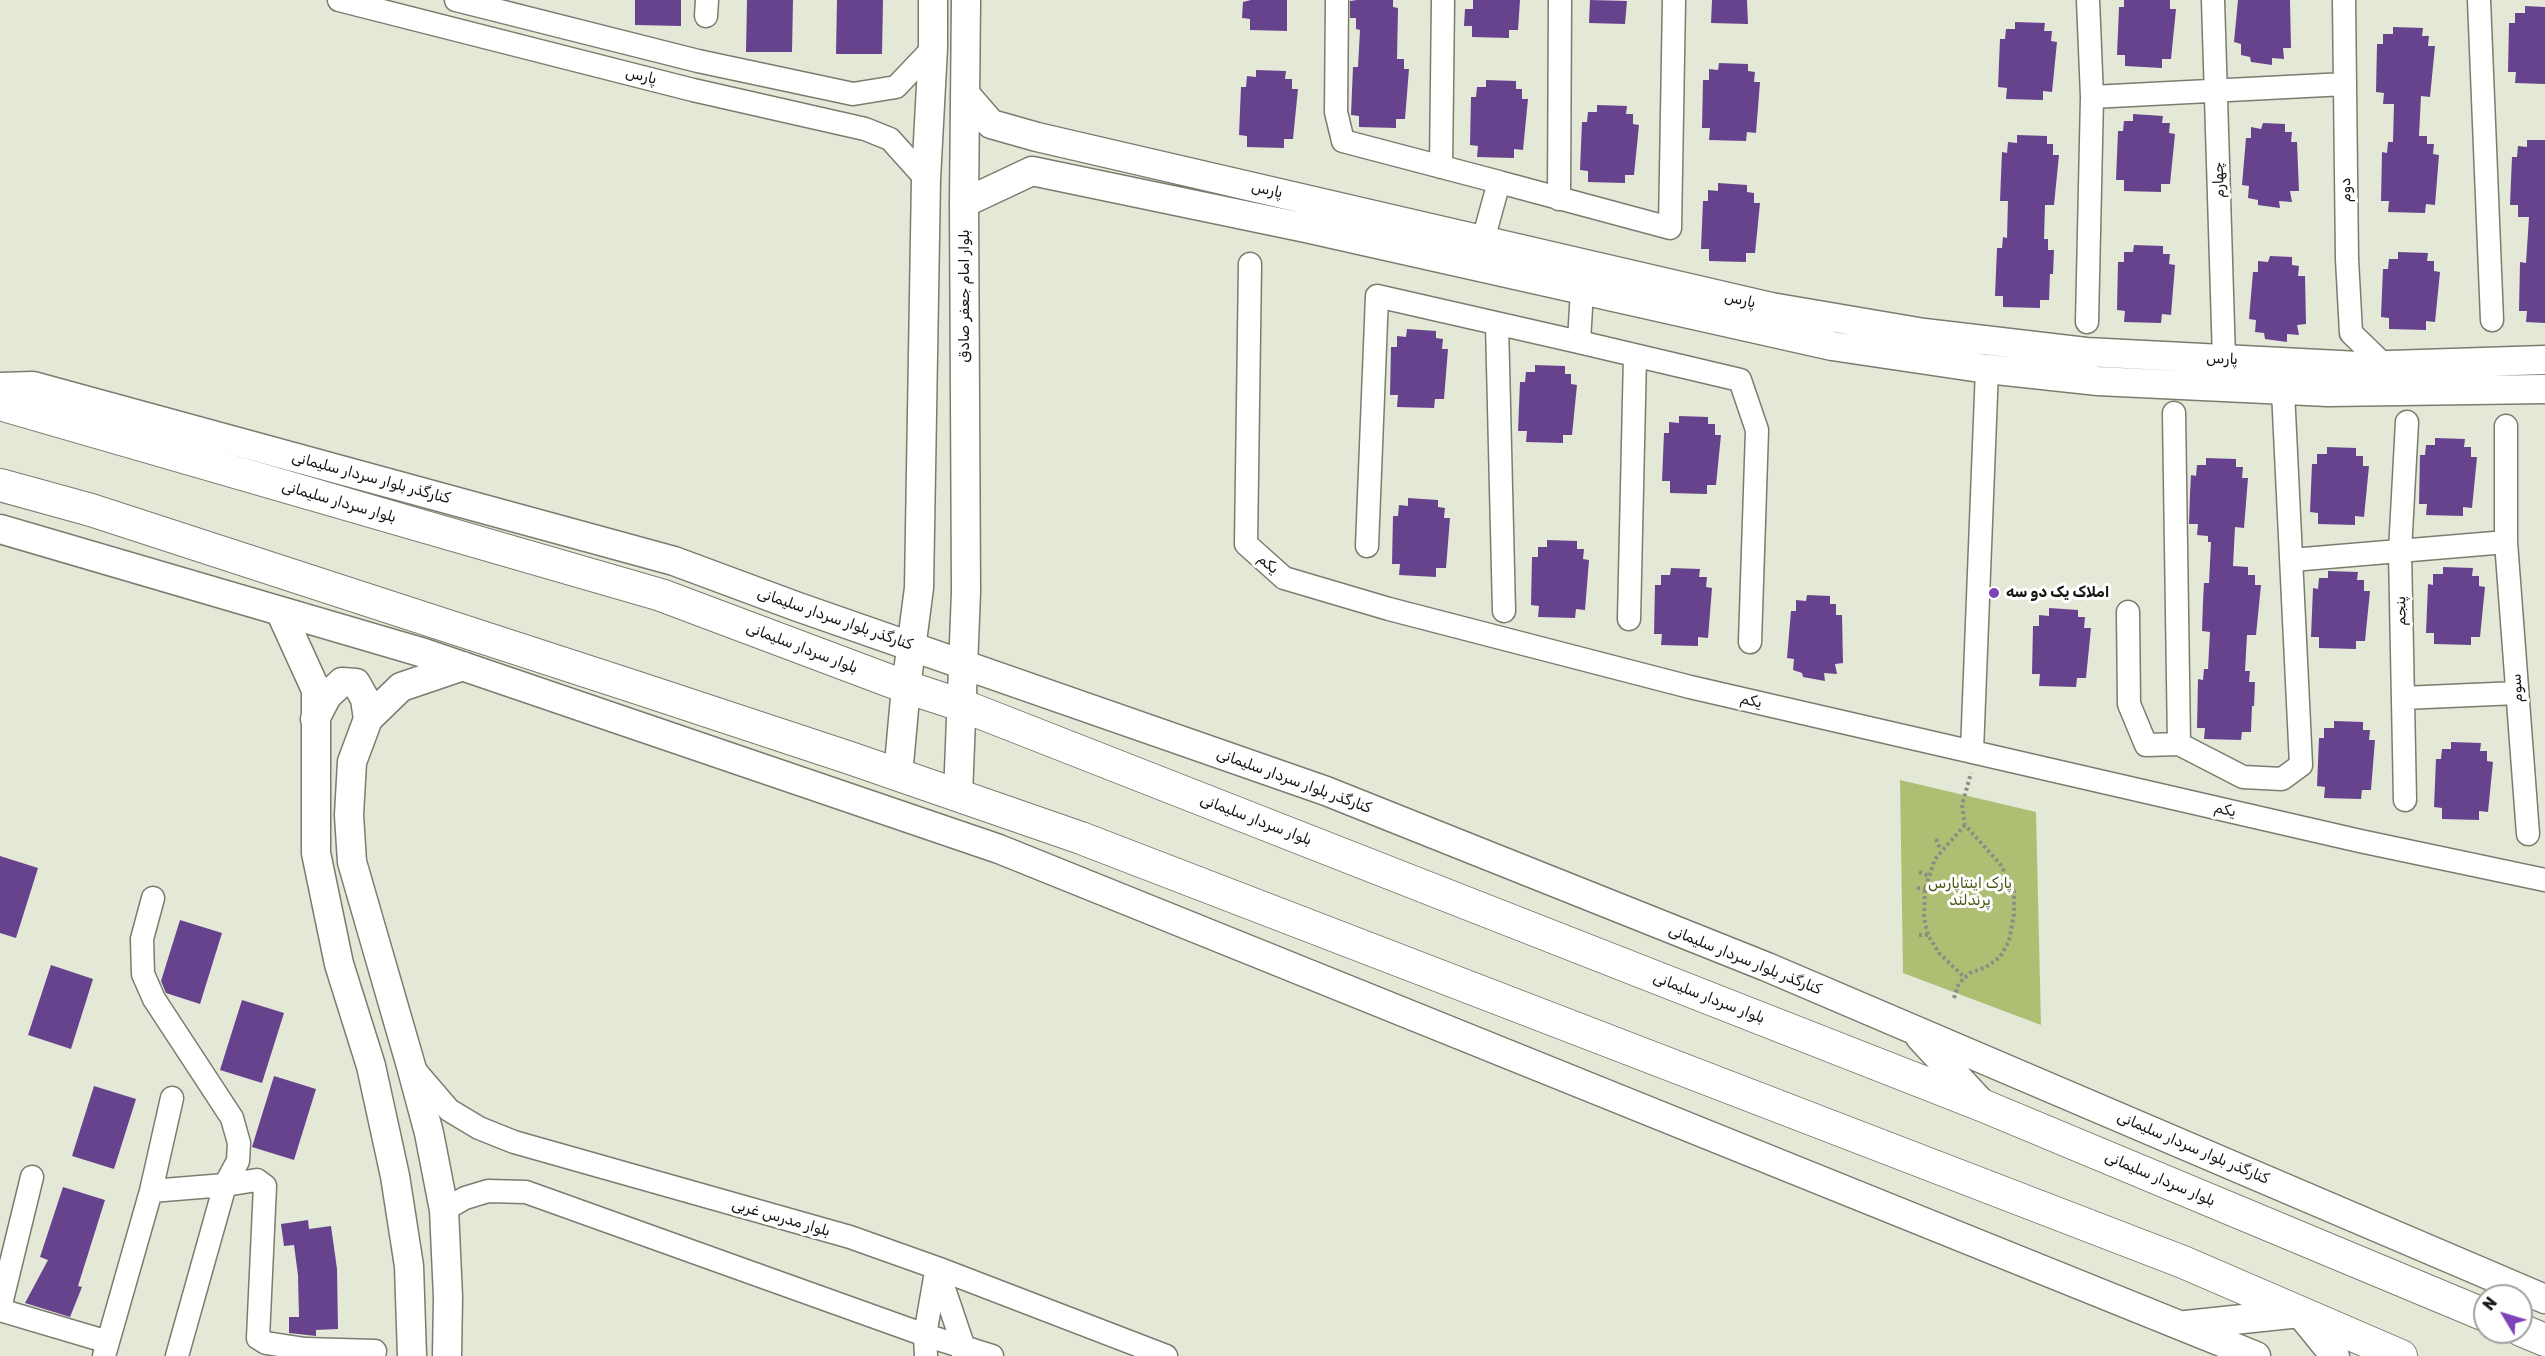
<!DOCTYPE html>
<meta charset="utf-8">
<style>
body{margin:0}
#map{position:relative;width:2545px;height:1356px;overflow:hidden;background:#e4e8d7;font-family:Rubik,sans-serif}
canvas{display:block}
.north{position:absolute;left:2473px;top:1284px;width:60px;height:60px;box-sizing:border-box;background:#fff;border:2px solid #a1a2a0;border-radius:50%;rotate:308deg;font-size:16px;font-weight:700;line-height:24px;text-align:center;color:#151611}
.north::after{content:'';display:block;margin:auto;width:21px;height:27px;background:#7f43b8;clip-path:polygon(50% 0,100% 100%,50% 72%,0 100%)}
</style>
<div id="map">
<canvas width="2545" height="1356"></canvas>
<div class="north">N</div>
</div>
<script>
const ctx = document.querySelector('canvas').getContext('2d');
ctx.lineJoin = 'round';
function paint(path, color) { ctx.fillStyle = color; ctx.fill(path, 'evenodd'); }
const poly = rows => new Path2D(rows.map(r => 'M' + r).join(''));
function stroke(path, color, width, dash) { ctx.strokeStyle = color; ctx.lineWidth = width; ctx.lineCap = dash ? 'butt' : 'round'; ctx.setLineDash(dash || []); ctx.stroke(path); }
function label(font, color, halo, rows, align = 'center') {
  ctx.font = font + ' Rubik,Cairo,sans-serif'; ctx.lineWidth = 6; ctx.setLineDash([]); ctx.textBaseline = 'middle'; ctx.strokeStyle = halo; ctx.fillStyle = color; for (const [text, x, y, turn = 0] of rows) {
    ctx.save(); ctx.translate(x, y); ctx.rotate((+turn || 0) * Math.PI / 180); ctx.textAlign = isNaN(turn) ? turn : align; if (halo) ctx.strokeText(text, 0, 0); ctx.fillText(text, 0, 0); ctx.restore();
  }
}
paint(poly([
 [1900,780,2036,812,2041,1025,1903,973]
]), '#aebf74');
paint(poly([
 [635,0,681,0,681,26,635,25],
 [747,0,793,0,792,52,746,52],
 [837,0,883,0,882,54,836,54],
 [1251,0,1287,0,1287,31,1250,30,1250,19,1242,18,1243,2],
 [1357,0,1393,0,1393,7,1398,8,1397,59,1404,59,1404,69,1409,69,1405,119,1396,119,1396,128,1359,127,1359,116,1351,115,1353,67,1358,67,1360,30,1356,29,1356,18,1350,18,1350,1],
 [1473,0,1520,0,1518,30,1509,30,1509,38,1472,37,1472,26,1464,26,1465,9,1473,9],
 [1590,0,1627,1,1625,24,1589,23],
 [1712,0,1747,0,1748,24,1711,23],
 [2124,0,2170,0,2170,9,2176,9,2171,59,2162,59,2162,68,2125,66,2125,55,2117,55,2119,7,2124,7],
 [2238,0,2290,0,2291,48,2283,48,2284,59,2272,58,2272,65,2251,62,2250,57,2241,55,2241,44,2234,42],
 [2525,6,2545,7,2545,84,2515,83,2516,72,2508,72,2509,23,2515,23,2515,13,2525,13],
 [2015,22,2045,23,2044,31,2052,31,2051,41,2057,42,2052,92,2043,91,2043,100,2006,99,2007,88,1998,87,2000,39,2005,39,2006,29,2015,29],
 [2393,27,2423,28,2422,36,2429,36,2428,46,2435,46,2430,97,2421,96,2419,136,2427,136,2427,144,2434,144,2433,154,2439,155,2435,205,2426,204,2425,213,2388,212,2389,201,2381,201,2382,152,2387,153,2388,142,2393,142,2394,104,2383,104,2384,93,2376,92,2377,44,2383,44,2383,34,2393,34],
 [1719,63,1748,64,1748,71,1755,72,1754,82,1760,82,1756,133,1747,132,1746,141,1709,140,1710,128,1702,128,1703,80,1709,80,1709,69,1718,70],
 [1256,70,1286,71,1285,79,1292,79,1292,89,1298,89,1293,139,1284,139,1284,148,1247,147,1247,136,1239,135,1241,87,1246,87,1247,76,1256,77],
 [1486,80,1516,81,1516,89,1522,89,1522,99,1528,99,1523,150,1514,149,1514,158,1477,157,1478,146,1470,145,1471,97,1476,97,1477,87,1486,87],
 [1597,105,1627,106,1626,114,1633,114,1633,124,1639,125,1634,175,1625,175,1625,183,1588,182,1588,171,1580,170,1582,122,1587,122,1588,112,1597,112],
 [2133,114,2163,116,2162,123,2170,123,2169,133,2175,134,2170,184,2161,184,2161,192,2124,191,2124,180,2116,180,2118,131,2123,131,2124,121,2133,121],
 [2263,123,2285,124,2285,132,2292,132,2291,142,2297,142,2299,191,2290,191,2292,202,2279,201,2280,208,2258,205,2258,200,2248,198,2249,186,2242,185,2246,138,2251,138,2251,127,2261,129],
 [2017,135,2047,136,2047,144,2053,144,2053,155,2059,155,2054,205,2045,205,2044,239,2048,239,2048,250,2054,250,2053,274,2050,274,2049,300,2040,300,2040,308,2003,307,2003,296,1995,296,1997,248,2002,248,2003,237,2007,238,2008,201,2000,201,2002,152,2007,153,2008,142,2017,143],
 [2527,140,2545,140,2545,323,2526,322,2527,311,2519,311,2520,262,2526,263,2529,217,2518,217,2518,205,2510,205,2512,157,2517,157,2518,146,2527,147],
 [1718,183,1747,185,1747,192,1754,193,1754,203,1760,203,1755,253,1746,253,1746,262,1709,261,1709,249,1701,249,1703,201,1708,201,1708,190,1718,191],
 [2134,245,2163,246,2163,254,2170,254,2169,264,2175,265,2171,315,2162,314,2161,323,2124,322,2125,311,2117,310,2118,262,2124,262,2124,252,2133,252],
 [2398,252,2428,253,2427,261,2434,261,2434,271,2440,272,2435,322,2426,321,2426,330,2389,329,2389,318,2381,317,2383,269,2388,269,2389,259,2398,259],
 [2270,256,2292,257,2292,265,2299,266,2298,276,2305,276,2306,324,2297,325,2299,335,2287,334,2287,342,2265,339,2264,333,2255,332,2256,320,2249,319,2253,272,2258,272,2258,261,2268,262],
 [1407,329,1436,331,1436,338,1443,339,1442,349,1448,349,1444,399,1435,399,1434,408,1397,407,1398,395,1390,395,1391,347,1397,347,1397,336,1406,337],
 [1535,365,1565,366,1565,374,1571,374,1571,384,1577,385,1572,435,1563,435,1563,443,1526,442,1527,431,1518,431,1520,382,1525,382,1526,372,1535,372],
 [1679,416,1708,417,1708,424,1715,424,1715,435,1721,435,1716,485,1707,485,1707,494,1670,493,1670,481,1662,481,1664,433,1669,433,1669,422,1679,423],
 [2435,438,2465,439,2464,447,2471,447,2471,457,2477,457,2472,508,2463,507,2463,516,2426,515,2427,504,2419,504,2420,455,2425,455,2426,445,2435,445],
 [2327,447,2356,448,2356,456,2363,456,2363,466,2369,466,2364,517,2355,516,2355,525,2318,524,2318,513,2310,512,2312,464,2317,464,2317,454,2327,454],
 [2206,458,2236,459,2236,467,2243,467,2242,478,2248,478,2244,528,2235,527,2233,566,2248,567,2248,575,2255,575,2255,585,2261,585,2256,635,2247,635,2245,671,2250,671,2249,682,2255,682,2254,706,2252,706,2251,732,2242,732,2241,740,2204,739,2205,728,2197,728,2198,679,2203,680,2204,669,2208,669,2210,632,2202,631,2203,602,2204,583,2209,583,2211,542,2208,542,2208,536,2197,535,2198,524,2189,524,2190,494,2191,475,2196,476,2197,465,2206,465],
 [1408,498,1438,500,1438,507,1445,508,1444,518,1450,518,1446,568,1436,568,1436,577,1399,575,1400,564,1392,564,1393,516,1398,516,1399,505,1408,506],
 [1547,540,1577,541,1577,549,1584,549,1583,559,1589,560,1585,610,1576,609,1575,618,1538,617,1539,606,1531,605,1532,557,1538,557,1538,547,1547,547],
 [2443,567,2473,568,2472,576,2479,576,2479,586,2485,587,2480,637,2471,637,2471,645,2434,644,2434,633,2426,633,2428,584,2433,585,2433,574,2443,574],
 [1671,568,1700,569,1699,577,1707,577,1706,587,1712,588,1708,638,1698,637,1698,646,1661,645,1662,634,1654,634,1655,585,1661,585,1661,575,1670,575],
 [2328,571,2358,572,2357,580,2364,580,2364,591,2370,591,2365,641,2356,641,2356,649,2319,648,2319,637,2311,637,2313,588,2318,589,2319,578,2328,578],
 [1807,595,1830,596,1830,604,1836,604,1836,615,1842,615,1843,663,1835,664,1837,674,1824,673,1825,681,1803,677,1802,673,1793,670,1794,659,1787,658,1791,611,1796,611,1796,600,1806,601],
 [2049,608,2078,610,2078,617,2085,617,2084,628,2091,628,2086,678,2077,678,2076,687,2039,686,2040,674,2032,674,2033,626,2039,626,2039,615,2049,616],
 [2334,721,2363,722,2363,730,2370,730,2369,740,2375,740,2371,790,2362,790,2361,799,2324,798,2325,787,2317,786,2319,738,2324,738,2324,728,2334,728],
 [2451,742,2481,743,2480,751,2487,751,2487,761,2493,762,2488,812,2479,811,2479,820,2442,819,2442,808,2434,807,2436,759,2441,759,2442,749,2451,749],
 [0,856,38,868,16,938,0,933],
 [180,920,222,933,200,1004,166,993,161,981],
 [51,965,93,979,71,1049,28,1035],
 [242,1000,284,1013,262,1083,220,1070],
 [274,1076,316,1089,294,1160,252,1147],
 [94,1086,136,1099,114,1169,72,1156],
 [63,1187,105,1200,78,1286,82,1287,70,1317,25,1303,48,1260,40,1257],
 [308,1220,309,1229,331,1226,337,1269,338,1329,316,1330,316,1336,289,1333,289,1317,299,1317,298,1275,294,1245,284,1246,281,1224]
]), '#67438e');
const minor = poly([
 [339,0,693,90,865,129,890,139,926,179],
 [456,0,698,61,853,94,896,87,933,48],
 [1337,0,1336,112,1343,141,1499,182,1483,240],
 [2088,0,2092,97,2345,84],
 [2213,0,2224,359],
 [2344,0,2347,259,2351,333,2384,365],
 [2479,0,2492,320],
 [706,16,707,0],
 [1441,167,1443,0],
 [1499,182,1670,228,1674,0],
 [1559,199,1560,0],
 [1250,264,1246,544,1284,578,1389,609,1690,687,2360,841,2545,880],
 [1582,290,1579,342,1740,380,1757,430,1750,642],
 [2087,322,2092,97],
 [1497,324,1504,611],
 [2174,413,2179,744,2243,777,2282,779,2301,765,2283,391],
 [2506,426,2506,542],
 [1367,546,1377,296,1579,342],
 [2292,560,2506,542,2528,834],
 [2128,612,2129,704,2146,745,2179,744],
 [1629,619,1635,356],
 [2403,698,2517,693],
 [1972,751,1987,369],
 [2405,800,2400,551,2407,422],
 [153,898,142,939,143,974,154,999,232,1118,239,1143,238,1161,225,1185,177,1356],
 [413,1068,449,1110,479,1128,514,1142,850,1237,937,1268,1166,1356],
 [151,1191,225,1185,257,1180,265,1186,258,1338,266,1343,305,1349,375,1351],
 [444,1210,465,1198,488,1191,526,1192,925,1335,992,1356],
 [937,1268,963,1345,963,1355],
 [0,1308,32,1177],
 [0,1310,108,1342],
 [104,1356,151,1191,172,1098],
 [926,1356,925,1335,936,1272]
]);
const tertiary = poly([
 [965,94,991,124,1037,137,1771,307,1924,333,2086,352,2359,366,2545,360],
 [964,203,1032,171,1306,228,1832,346,1987,369,2098,381,2328,392,2545,389],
 [0,387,33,386,674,561,798,607,1326,791,1767,967,2545,1299],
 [0,529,424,653,999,849,2256,1356],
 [280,611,316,690,316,853,339,964,371,1066,395,1176,409,1266,412,1356],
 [315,719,327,696,342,682,356,683,365,699,368,719],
 [898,775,906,687,919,588,926,179,933,48,933,0],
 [958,795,966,592,964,203,966,0],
 [1920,1037,1984,1106],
 [2186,1325,2300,1313,2335,1356],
 [447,1356,448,1297,444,1210,429,1133,411,1066,352,862,349,815,352,762,368,719,401,687,463,666]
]);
const secondary = poly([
 [0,404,661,595,906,687,961,705,1984,1106,2485,1315],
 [0,485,91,510,635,687,850,758,1081,838,2183,1262,2401,1356],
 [2521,1330,2545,1340]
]);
stroke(minor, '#797d6e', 25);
stroke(tertiary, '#797d6e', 31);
stroke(secondary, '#797d6e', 34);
stroke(poly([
 [1965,825,1935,859,1925,889,1924,918,1928,935,1939,953,1965,978],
 [1936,839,1941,850],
 [1919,872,1929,876],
 [1917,888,1925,889],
 [1919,935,1928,935],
 [1954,998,1959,983,1970,973,1986,967,2000,957,2009,941,2014,914,2014,889,2000,864,1965,825,1962,805,1971,773]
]), '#8b8e82', 4, [3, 3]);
stroke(minor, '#fff', 22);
stroke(tertiary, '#fff', 28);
stroke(secondary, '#fff', 32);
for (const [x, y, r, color] of [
 [1994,593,6,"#7f43b8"]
]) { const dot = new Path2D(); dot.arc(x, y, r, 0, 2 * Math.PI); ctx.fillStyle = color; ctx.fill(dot); stroke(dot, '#fff', 2); }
label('15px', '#151611', '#fff', [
 ["پارس",641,76,14],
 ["چهارم",2219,180,-92],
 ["پارس",1267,190,13],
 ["دوم",2346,190,-91],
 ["بلوار امام جعفر صادق",965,296,-90],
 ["پارس",1740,300,13],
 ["پارس",2222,359,3],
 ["کنارگذر بلوار سردار سلیمانی",371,478,15],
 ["بلوار سردار سلیمانی",339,502,16],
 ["یکم",1268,564,41],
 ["پنجم",2401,611,-91],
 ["کنارگذر بلوار سردار سلیمانی",835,619,19],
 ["بلوار سردار سلیمانی",802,648,21],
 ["سوم",2517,688,-94],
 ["یکم",1751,701,13],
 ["کنارگذر بلوار سردار سلیمانی",1294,781,20],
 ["یکم",2225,810,13],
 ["بلوار سردار سلیمانی",1256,820,21],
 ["کنارگذر بلوار سردار سلیمانی",1745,960,22],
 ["بلوار سردار سلیمانی",1709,998,21],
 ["کنارگذر بلوار سردار سلیمانی",2193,1148,23],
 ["بلوار سردار سلیمانی",2160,1179,23],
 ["بلوار مدرس غربی",781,1218,16]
]);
label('bold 15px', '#151611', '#fff', [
 ["املاک یک دو سه",2006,593]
], 'left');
label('15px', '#4b5712', '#fff', [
 ["پارک اینتاپارس",1970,884],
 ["پرندلند",1970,901]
]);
</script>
